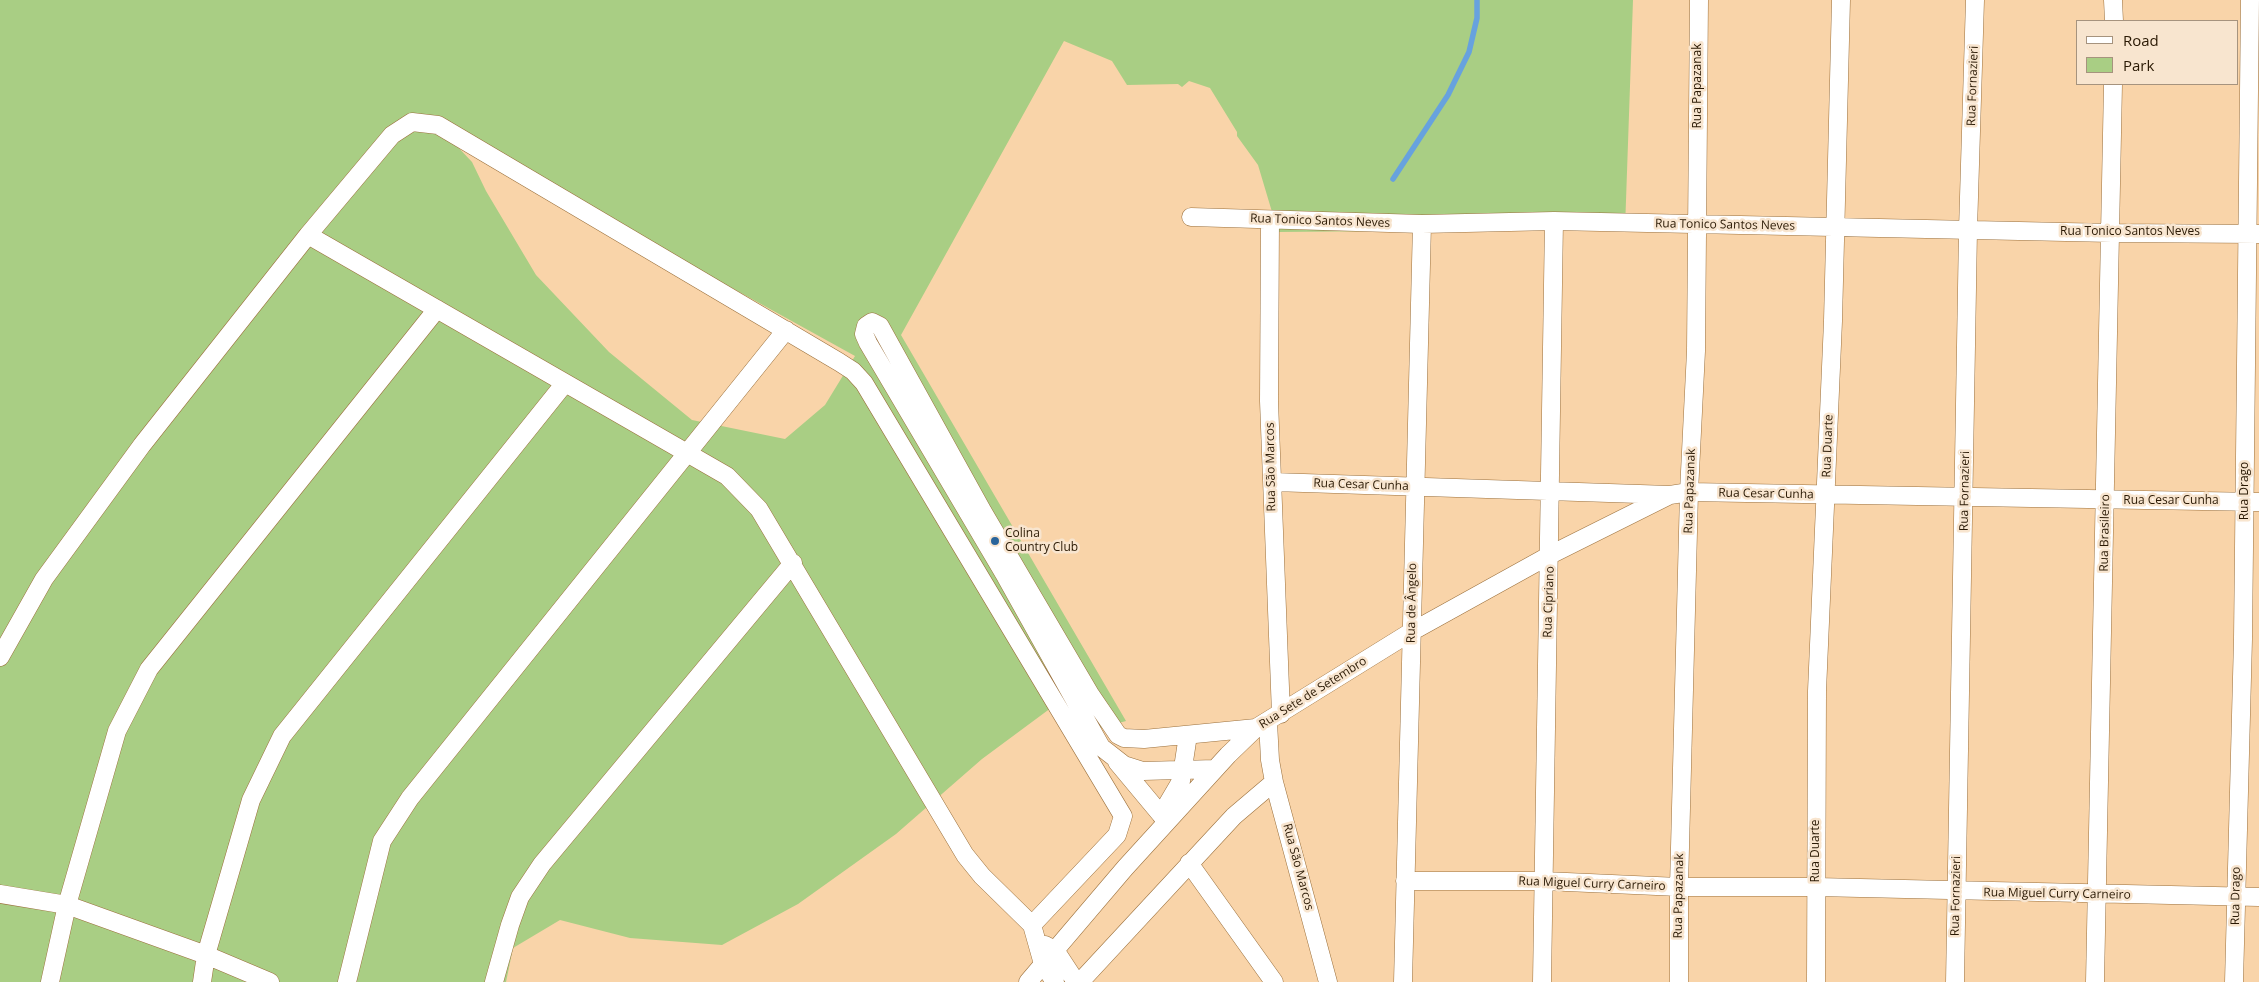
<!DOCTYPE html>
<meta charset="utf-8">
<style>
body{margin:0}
#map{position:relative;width:2259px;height:982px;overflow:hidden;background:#f9d4a9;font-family:"Open Sans",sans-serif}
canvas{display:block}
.legend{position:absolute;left:2076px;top:20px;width:162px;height:65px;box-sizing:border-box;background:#f8e5cf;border:1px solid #a6937e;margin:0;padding:6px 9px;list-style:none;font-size:15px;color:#2a1904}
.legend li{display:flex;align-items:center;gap:10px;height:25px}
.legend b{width:25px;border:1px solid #a6937e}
</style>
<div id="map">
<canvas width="2259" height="982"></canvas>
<ul class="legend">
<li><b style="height:6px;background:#fff"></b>Road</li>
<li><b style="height:14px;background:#a9ce84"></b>Park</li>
</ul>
</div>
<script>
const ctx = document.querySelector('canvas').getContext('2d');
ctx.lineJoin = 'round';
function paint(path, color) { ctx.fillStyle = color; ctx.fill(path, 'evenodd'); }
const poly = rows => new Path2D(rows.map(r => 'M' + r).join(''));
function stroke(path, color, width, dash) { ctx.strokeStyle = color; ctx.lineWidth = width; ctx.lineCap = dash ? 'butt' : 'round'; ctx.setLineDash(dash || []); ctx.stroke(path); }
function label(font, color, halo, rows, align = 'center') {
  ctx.font = font + ' "Open Sans",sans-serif'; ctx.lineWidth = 5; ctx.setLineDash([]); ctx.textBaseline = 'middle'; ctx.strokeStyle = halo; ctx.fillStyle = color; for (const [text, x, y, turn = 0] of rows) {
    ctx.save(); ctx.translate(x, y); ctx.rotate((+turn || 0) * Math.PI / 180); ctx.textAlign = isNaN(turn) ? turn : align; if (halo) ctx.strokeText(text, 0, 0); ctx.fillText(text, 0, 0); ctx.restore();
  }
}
paint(poly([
 [0,0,1633,0,1625,229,1278,232,1258,165,1237,136,1237,132,1210,88,1189,81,1182,87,1178,84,1127,85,1112,61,1064,41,901,335,1126,721,1082,733,1003,599,1059,702,982,759,896,834,798,904,722,945,630,938,560,920,513,948,506,982,0,982],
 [437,125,855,356,825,405,785,439,692,420,609,352,536,275,486,191,472,162]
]), '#a9ce84');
stroke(poly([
 [1393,179,1448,95,1469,52,1477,18,1477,0]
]), '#67a2de', 5.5);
const minor = poly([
 [2113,0,2114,21],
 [1191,217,1422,224,1554,221,2112,233,2259,234],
 [1270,220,1269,401,1281,714],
 [308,235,727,476,759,509,965,855,982,876,1032,925,1043,964,1055,982],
 [1273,482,1670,495,1689,492,2259,502],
 [0,657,44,579,142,445,308,235,392,135,412,122,438,125,839,362,853,371,864,383,1123,816,1117,835,1032,925],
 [1268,722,1270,760,1274,782,1328,982],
 [1117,762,1167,822],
 [1215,769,1143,771,1124,765,1101,747,1006,577,868,343,864,334,866,326,872,322,880,326,983,512,1090,694,1118,735,1124,738,1144,739,1256,728],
 [1161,815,1181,781,1188,735],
 [1189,863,1274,982],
 [1405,881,1544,881,1679,887,1816,887,2259,897],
 [0,894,67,905,206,955,270,982],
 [1045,945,1055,950,1076,982],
 [50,982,67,905,117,731,149,669,437,309],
 [202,982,206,955,251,800,282,736,565,383],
 [347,982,382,841,410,798,786,330],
 [494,982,510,925,520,897,542,864,793,563],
 [1028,982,1125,868,1228,755,1256,728,1411,632,1550,555,1668,496],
 [1080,982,1234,816,1274,782],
 [1403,982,1422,224],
 [1542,982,1554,221],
 [1679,982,1679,887,1689,492,1696,351,1699,0],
 [1816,982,1817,691,1833,321,1841,0],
 [1955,982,1968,230,1975,0],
 [2095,982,2113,84],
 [2234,982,2243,639,2250,0]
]);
stroke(minor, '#9b703c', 19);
stroke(minor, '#fff', 18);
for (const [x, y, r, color] of [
 [995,541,5,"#29649b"]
]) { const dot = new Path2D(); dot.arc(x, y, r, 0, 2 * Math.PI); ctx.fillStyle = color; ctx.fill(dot); stroke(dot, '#f8e5cf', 2); }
label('12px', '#2a1904', '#f8e5cf', [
 ["Rua Papazanak",1698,86,-90],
 ["Rua Fornazieri",1973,86,-88],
 ["Rua Tonico Santos Neves",1320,221,2],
 ["Rua Tonico Santos Neves",1725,225,1],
 ["Rua Tonico Santos Neves",2130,232],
 ["Rua Duarte",1828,446,-88],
 ["Rua São Marcos",1271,467,-91],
 ["Rua Cesar Cunha",1361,485,2],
 ["Rua Papazanak",1690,491,-88],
 ["Rua Fornazieri",1965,491,-89],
 ["Rua Drago",2245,491,-90],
 ["Rua Cesar Cunha",1766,494,1],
 ["Rua Cesar Cunha",2171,501],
 ["Rua Brasileiro",2105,533,-89],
 ["Rua Cipriano",1549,602,-88],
 ["Rua de Ângelo",1412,603,-89],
 ["Rua Sete de Setembro",1313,693,-32],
 ["Rua Duarte",1816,851,-90],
 ["Rua São Marcos",1298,867,75],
 ["Rua Miguel Curry Carneiro",1592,884,2],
 ["Rua Miguel Curry Carneiro",2057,894,1],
 ["Rua Papazanak",1679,896,-89],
 ["Rua Fornazieri",1956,896,-89],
 ["Rua Drago",2236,896,-89]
]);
label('12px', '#2a1904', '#f8e5cf', [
 ["Colina",1005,534],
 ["Country Club",1005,548]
], 'left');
</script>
